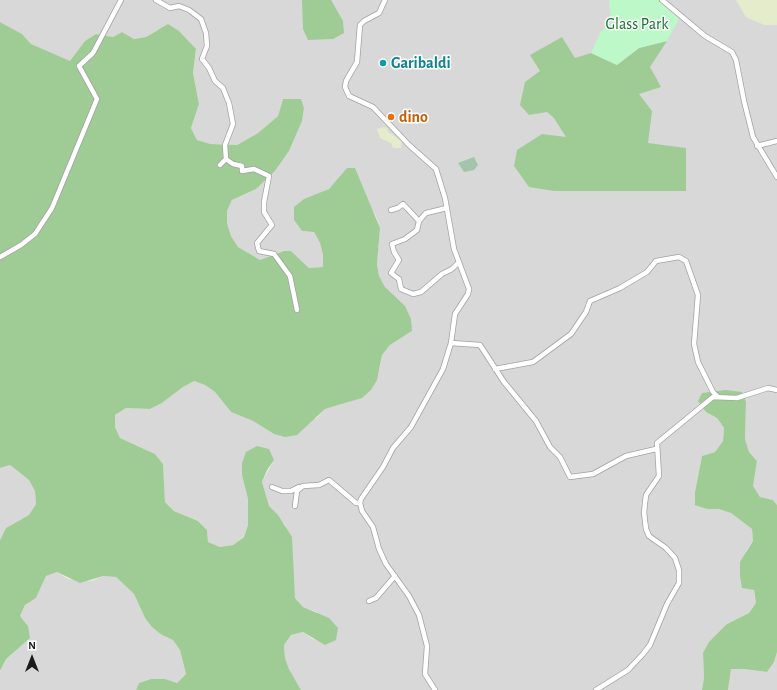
<!DOCTYPE html>
<style>
body{margin:0}
#map{position:relative;width:777px;height:690px;overflow:hidden;background:#edeae0;font-family:"Alegreya Sans",sans-serif}
canvas{display:block}
.north{position:absolute;left:12px;top:638px;width:40px;height:40px;-webkit-text-stroke:3px #fff;paint-order:stroke;rotate:0deg;font-size:11px;font-weight:700;line-height:16px;text-align:center;color:#1b1b1b}
.north::after{content:'';display:block;margin:auto;width:14px;height:18px;background:#1b1b1b;clip-path:polygon(50% 0,100% 100%,50% 72%,0 100%)}
</style>
<div id="map">
<canvas width="777" height="690"></canvas>
<div class="north">N</div>
</div>
<script>
const ctx = document.querySelector('canvas').getContext('2d');
ctx.lineJoin = 'round';
function paint(path, color) { ctx.fillStyle = color; ctx.fill(path, 'evenodd'); }
const poly = rows => new Path2D(rows.map(r => 'M' + r).join(''));
function stroke(path, color, width, dash) { ctx.strokeStyle = color; ctx.lineWidth = width; ctx.lineCap = dash ? 'butt' : 'round'; ctx.setLineDash(dash || []); ctx.stroke(path); }
function label(font, color, halo, rows, align = 'center') {
  ctx.font = font + ' "Alegreya Sans",sans-serif'; ctx.lineWidth = 3; ctx.setLineDash([]); ctx.textBaseline = 'middle'; ctx.strokeStyle = halo; ctx.fillStyle = color; for (const [text, x, y, turn = 0] of rows) {
    ctx.save(); ctx.translate(x, y); ctx.rotate((+turn || 0) * Math.PI / 180); ctx.textAlign = isNaN(turn) ? turn : align; if (halo) ctx.strokeText(text, 0, 0); ctx.fillText(text, 0, 0); ctx.restore();
  }
}
paint(poly([
 [0,0,737,0,746,17,765,25,777,25,777,505,773,500,760,497,752,486,757,461,749,452,745,439,746,402,726,390,706,412,717,418,724,428,723,441,715,452,702,456,695,492,707,509,719,509,731,513,752,529,753,541,746,551,756,603,749,613,727,624,703,653,704,678,702,690,301,690,289,669,285,658,284,645,291,635,303,632,314,640,317,612,303,607,295,598,286,526,269,506,265,494,262,482,274,460,242,475,248,499,248,525,244,536,233,545,220,547,208,542,207,530,198,521,174,511,165,502,163,464,155,454,120,438,115,427,115,415,126,408,150,409,162,403,183,387,194,381,205,385,215,392,231,412,253,421,274,434,317,418,325,409,349,402,380,368,382,355,390,345,412,331,394,297,385,287,379,276,377,264,380,228,376,216,369,204,338,180,329,189,294,207,294,220,302,231,314,232,320,243,323,255,323,267,309,268,291,251,284,251,260,260,249,254,238,247,231,236,227,223,227,211,232,200,256,189,275,171,289,151,302,120,304,108,283,99,278,116,258,133,237,145,209,144,197,140,191,128,199,104,193,73,196,50,179,31,157,30,146,37,134,39,122,32,113,37,96,34,70,62,31,44,22,34,0,22],
 [10,465,29,480,35,491,36,504,29,515,6,528,0,540,0,468],
 [57,572,68,579,92,581,103,576,116,577,134,594,145,618,162,635,173,640,180,650,186,674,177,683,165,679,151,679,139,683,136,690,0,690,0,672,6,659,16,650,28,626,20,616,25,605,36,598,46,576],
 [777,652,777,690,728,690,731,669,744,669,767,672,774,662]
]), '#d9d8d8');
paint(poly([
 [736,0,777,0,777,25,765,25,746,17],
 [384,127,387,128,388,132,402,141,401,148,393,148,391,143,380,138,377,129]
]), '#e5eccb');
paint(poly([
 [302,0,331,0,343,21,344,33,333,39,308,40,303,29],
 [0,22,22,34,31,44,70,61,85,41,96,34,113,37,122,32,134,39,146,37,168,24,179,31,196,49,193,73,199,104,191,128,197,140,210,144,237,145,258,133,278,116,283,99,301,99,304,108,302,121,289,151,275,171,256,189,232,200,227,211,227,223,231,236,238,247,260,260,284,251,291,251,309,268,323,267,323,255,320,243,314,232,302,231,294,220,294,207,304,199,329,189,347,168,355,168,380,228,377,264,379,276,385,287,405,306,411,319,412,331,390,345,382,355,377,380,371,390,362,398,325,409,297,435,285,437,274,434,253,421,231,412,215,392,205,385,194,381,183,387,162,403,150,409,126,408,115,415,115,427,120,438,155,454,163,464,165,502,174,511,198,521,207,530,208,542,220,547,233,545,244,537,248,525,248,499,242,475,242,463,246,452,257,446,269,449,274,460,267,470,262,482,269,506,278,515,292,537,295,598,303,607,329,618,338,628,336,640,325,645,303,632,291,635,284,645,285,658,289,669,301,690,136,690,139,683,151,679,165,679,177,683,186,674,180,650,173,640,162,635,152,627,145,618,134,594,116,577,103,576,80,583,57,572,46,576,36,598,25,605,20,616,28,626,30,638,6,659,0,671,0,540,6,528,29,515,36,504,35,491,29,480,10,465,0,468],
 [562,37,575,58,591,53,617,65,639,48,667,41,650,67,661,87,639,94,652,111,648,143,686,148,686,191,554,191,529,187,514,166,517,150,542,134,566,137,554,118,547,112,529,115,520,105,525,82,540,71,530,55],
 [726,390,742,392,746,402,745,439,749,452,757,461,753,486,760,497,773,500,777,505,777,652,774,662,767,672,744,669,731,669,728,690,702,690,704,678,703,653,709,642,727,624,749,613,756,603,754,590,742,588,740,576,740,562,753,541,752,529,731,513,719,509,707,509,695,505,695,492,702,456,715,452,723,441,724,428,717,418,706,412,698,401,702,393]
]), '#9fcc95');
paint(poly([
 [474,157,478,165,474,170,464,172,458,163]
]), '#a2c5ab');
paint(poly([
 [609,0,658,0,679,19,667,41,639,48,617,65,591,53,601,31,611,24]
]), '#bcf8c8');
const street = poly([
 [156,0,170,8,179,6,189,10,201,19,206,33,207,46,202,59,209,68,215,81,223,88,229,103,233,124,225,145,226,159],
 [385,0,379,13,364,21,360,25,357,62,346,81,345,87,349,96,373,107,409,145,436,169,445,198,454,249,469,289,468,294,455,314,451,343,443,369,411,427,393,448,383,467,361,499,360,503,362,511,373,527,379,549,386,564,409,596,419,615,427,646,425,674,435,690],
 [662,0,705,36,732,52,736,60,744,101,753,137,777,177],
 [757,146,777,141],
 [220,165,226,159,233,164,242,166,242,171,254,169,269,176,264,202,264,212,272,225,257,243,259,251,274,254,290,276,297,310],
 [447,208,426,213,419,221,417,230,405,239,392,244,394,252,399,260,391,273,399,279,401,289,413,294,421,292,442,274,452,269,459,262],
 [391,210,398,208,403,204,419,221],
 [0,257,21,245,35,234,52,208,97,99,79,66,93,53,121,0],
 [451,343,480,345,504,382,536,421,550,447,560,457,570,477,593,474,626,456,656,449],
 [495,369,533,362,571,334,586,312,590,301,620,288,647,272,656,261,679,257,686,261,698,295,694,344,698,362,713,392,717,396],
 [272,487,282,491,291,491,299,487],
 [295,506,297,491,303,486,319,485,329,480,356,503,360,503],
 [369,601,376,598,395,576],
 [596,690,628,670,643,654,650,645,667,604,679,583,679,570,675,558,666,548,649,536,646,529,644,512,646,495,659,476,657,443,713,397,737,398,768,388,777,390]
]);
stroke(street, '#a2a2a2', 6);
stroke(street, '#fff', 4.5);
for (const [x, y, r, color] of [
 [383,63,4,"#0f9aa8"],
 [391,117,4,"#e8710a"]
]) { const dot = new Path2D(); dot.arc(x, y, r, 0, 2 * Math.PI); ctx.fillStyle = color; ctx.fill(dot); stroke(dot, '#fff', 1.5); }
label('16px', '#0c7522', '#fff', [
 ["Glass Park",637,24]
]);
label('bold 16px', '#0d838f', '#fff', [
 ["Garibaldi",391,63]
], 'left');
label('bold 16px', '#c56008', '#fff', [
 ["dino",399,117]
], 'left');
</script>
